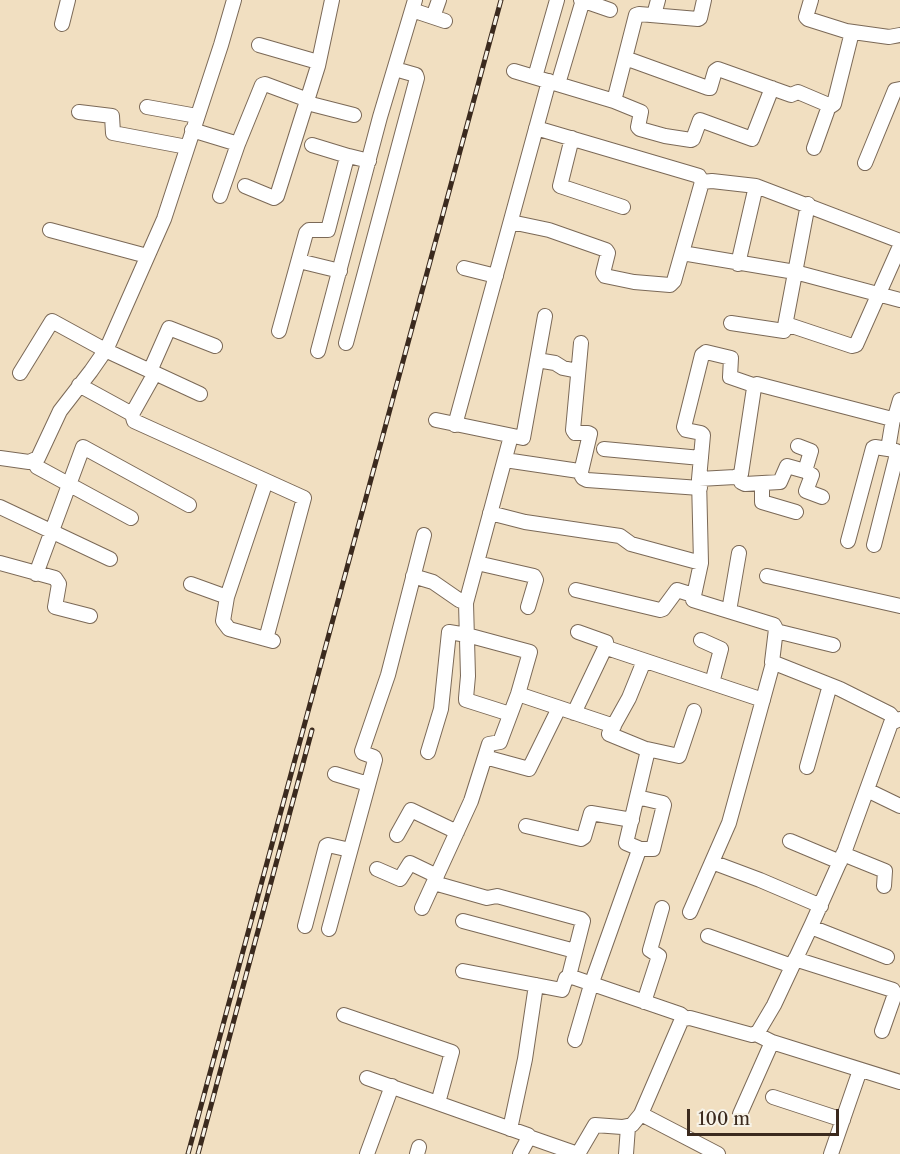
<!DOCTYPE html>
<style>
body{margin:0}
#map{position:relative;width:900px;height:1154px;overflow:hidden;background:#f1dfc1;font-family:"Libre Caslon Text",serif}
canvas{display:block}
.scale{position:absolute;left:687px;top:1109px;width:152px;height:27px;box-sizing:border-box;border:3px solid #3b2a1e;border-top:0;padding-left:8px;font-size:18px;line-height:21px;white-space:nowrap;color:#3b2a1e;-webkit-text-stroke:4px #f7f3e8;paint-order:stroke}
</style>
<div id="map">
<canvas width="900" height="1154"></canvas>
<div class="scale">100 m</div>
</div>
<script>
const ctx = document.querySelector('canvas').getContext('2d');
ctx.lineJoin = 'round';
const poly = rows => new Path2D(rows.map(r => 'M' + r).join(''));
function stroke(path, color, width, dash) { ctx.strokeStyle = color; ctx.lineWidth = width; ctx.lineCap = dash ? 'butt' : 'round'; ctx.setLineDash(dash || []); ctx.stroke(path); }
const minor = poly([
 [581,0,610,10],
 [811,0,806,17,808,19,846,31,889,37,900,35],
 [412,10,445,21],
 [654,15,658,0],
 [433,17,439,0],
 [62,24,68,0],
 [259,45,318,62],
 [625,58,708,88,710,88,715,71,718,69,791,95,798,92,831,106,834,104,852,32],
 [514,71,614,101,641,112,638,127,640,129,665,136,691,140,693,139,700,120,752,139,772,88],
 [535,77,557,0],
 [558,84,583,0],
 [614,101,636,15,639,14,698,19,700,18,704,0],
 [307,103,354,115],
 [147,107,197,116],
 [79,112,112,116,113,133,187,147],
 [192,130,238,144],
 [572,138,560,186,623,207],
 [312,145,348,156],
 [814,148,829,106],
 [865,163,895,90,900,89],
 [702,182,712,181,756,186],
 [245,186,274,198,277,196,318,66,332,0],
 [220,196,238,144,262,85,265,84,308,100],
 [511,222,549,230,606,250,608,253,603,273,605,276,634,282,670,285,674,281,702,182,699,176,536,128],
 [50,230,147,256],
 [682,253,795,272,900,300],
 [299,261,340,271],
 [738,264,756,186,900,241],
 [464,268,496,276],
 [731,323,784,331,808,204],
 [786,324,852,346,856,345,900,246],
 [279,331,306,233,309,230,328,230,347,157,349,156,369,161],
 [346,343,417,78,416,75,395,69],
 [318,351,380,117,415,0],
 [537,360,555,363,563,368,578,371],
 [150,371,169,328,215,346],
 [20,373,52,321,105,350,200,394],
 [155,373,132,414,134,421,304,498,266,639],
 [79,385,132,414],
 [756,386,730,377,731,358,706,352,702,355,684,427,686,430,701,433,703,435,699,479,701,563,693,600,774,625,776,629,772,662,840,689,890,714,895,720],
 [436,420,523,438,545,316],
 [455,425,549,81],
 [604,449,701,458],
 [0,458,29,462,38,458,60,411,91,371,107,348,164,219,221,45,234,0],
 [505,460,579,471,583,478,587,480,700,488],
 [34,461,37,467,131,518],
 [805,471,812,475,806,491,822,497],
 [581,472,590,434,588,433,575,433,573,430,581,343],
 [739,476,741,482,745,484,780,482,787,466,805,471,811,451,798,446],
 [699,479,735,477,741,474,754,388,757,384,892,419,895,417,900,400],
 [266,481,227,597,223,621,229,629,273,641],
 [762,483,762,502,796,512],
 [0,507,110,559],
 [490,513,525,522,620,536,631,544,701,563],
 [848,541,873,448,875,447,888,449,893,419],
 [874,545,897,454,896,451,888,449],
 [0,563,55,578,59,584,55,607,90,616],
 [477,563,534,576,536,580,528,607],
 [36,574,83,447,189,505],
 [413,576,433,582,459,600,466,603],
 [767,576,900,606],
 [191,584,227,597],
 [576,590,660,610,663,609,677,590,693,595],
 [729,611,739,553],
 [776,631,833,645],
 [578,632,606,642,607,648],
 [701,640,721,649,712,683],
 [518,694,614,726],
 [574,713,604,650,607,648,763,700],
 [510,714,466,700,466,698,468,676,466,603,511,436],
 [647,749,679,756,694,711],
 [485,757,529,769,559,708],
 [807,767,830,685],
 [335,774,368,784],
 [867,790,900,806],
 [637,797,663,803,664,805,653,849,639,849],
 [526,826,581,839,584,837,591,813,632,820],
 [397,835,411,810,457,832],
 [790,841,840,862],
 [843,854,885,871,884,886],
 [712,862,760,880,821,906],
 [377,869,400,879,410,863,437,876],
 [434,883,487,898,497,896,581,919,583,921,569,976,680,1014,685,1018],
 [422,908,471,801,489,744,500,742,518,694,530,652,467,635,449,632,441,709,428,752],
 [690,912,729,823,773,663],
 [463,921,575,951],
 [305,926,326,846,328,845,350,850],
 [811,927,887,957],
 [329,929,375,760,374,757,363,753,362,751,388,675,424,535],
 [708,936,792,966],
 [795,959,893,990,895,994,882,1031],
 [463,971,562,990,566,978,569,976],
 [644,1002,659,956,650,950,662,908],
 [344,1015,452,1052,438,1103],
 [756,1034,772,1042,900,1082],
 [575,1040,591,985,639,850,638,848,626,843,648,750,609,734,629,698,644,661],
 [367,1078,528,1135,530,1138],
 [773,1097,843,1120],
 [641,1114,718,1154],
 [740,1114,772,1042],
 [510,1129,525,1059,536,985],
 [367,1154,392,1086],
 [417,1154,419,1147],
 [520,1154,528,1139,532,1138,578,1154,595,1125,622,1127,632,1125,641,1114,682,1019,690,1018,752,1035,758,1032,774,1005,812,924,845,850,891,723,900,719],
 [626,1154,628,1127],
 [831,1154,860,1070]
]);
stroke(minor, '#7b6957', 16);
stroke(minor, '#fff', 14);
const rail = poly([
 [188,1154,501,0],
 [198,1154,312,730]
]);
stroke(rail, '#3b2a1e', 5);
stroke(rail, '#f7f3e8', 3, [9]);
</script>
